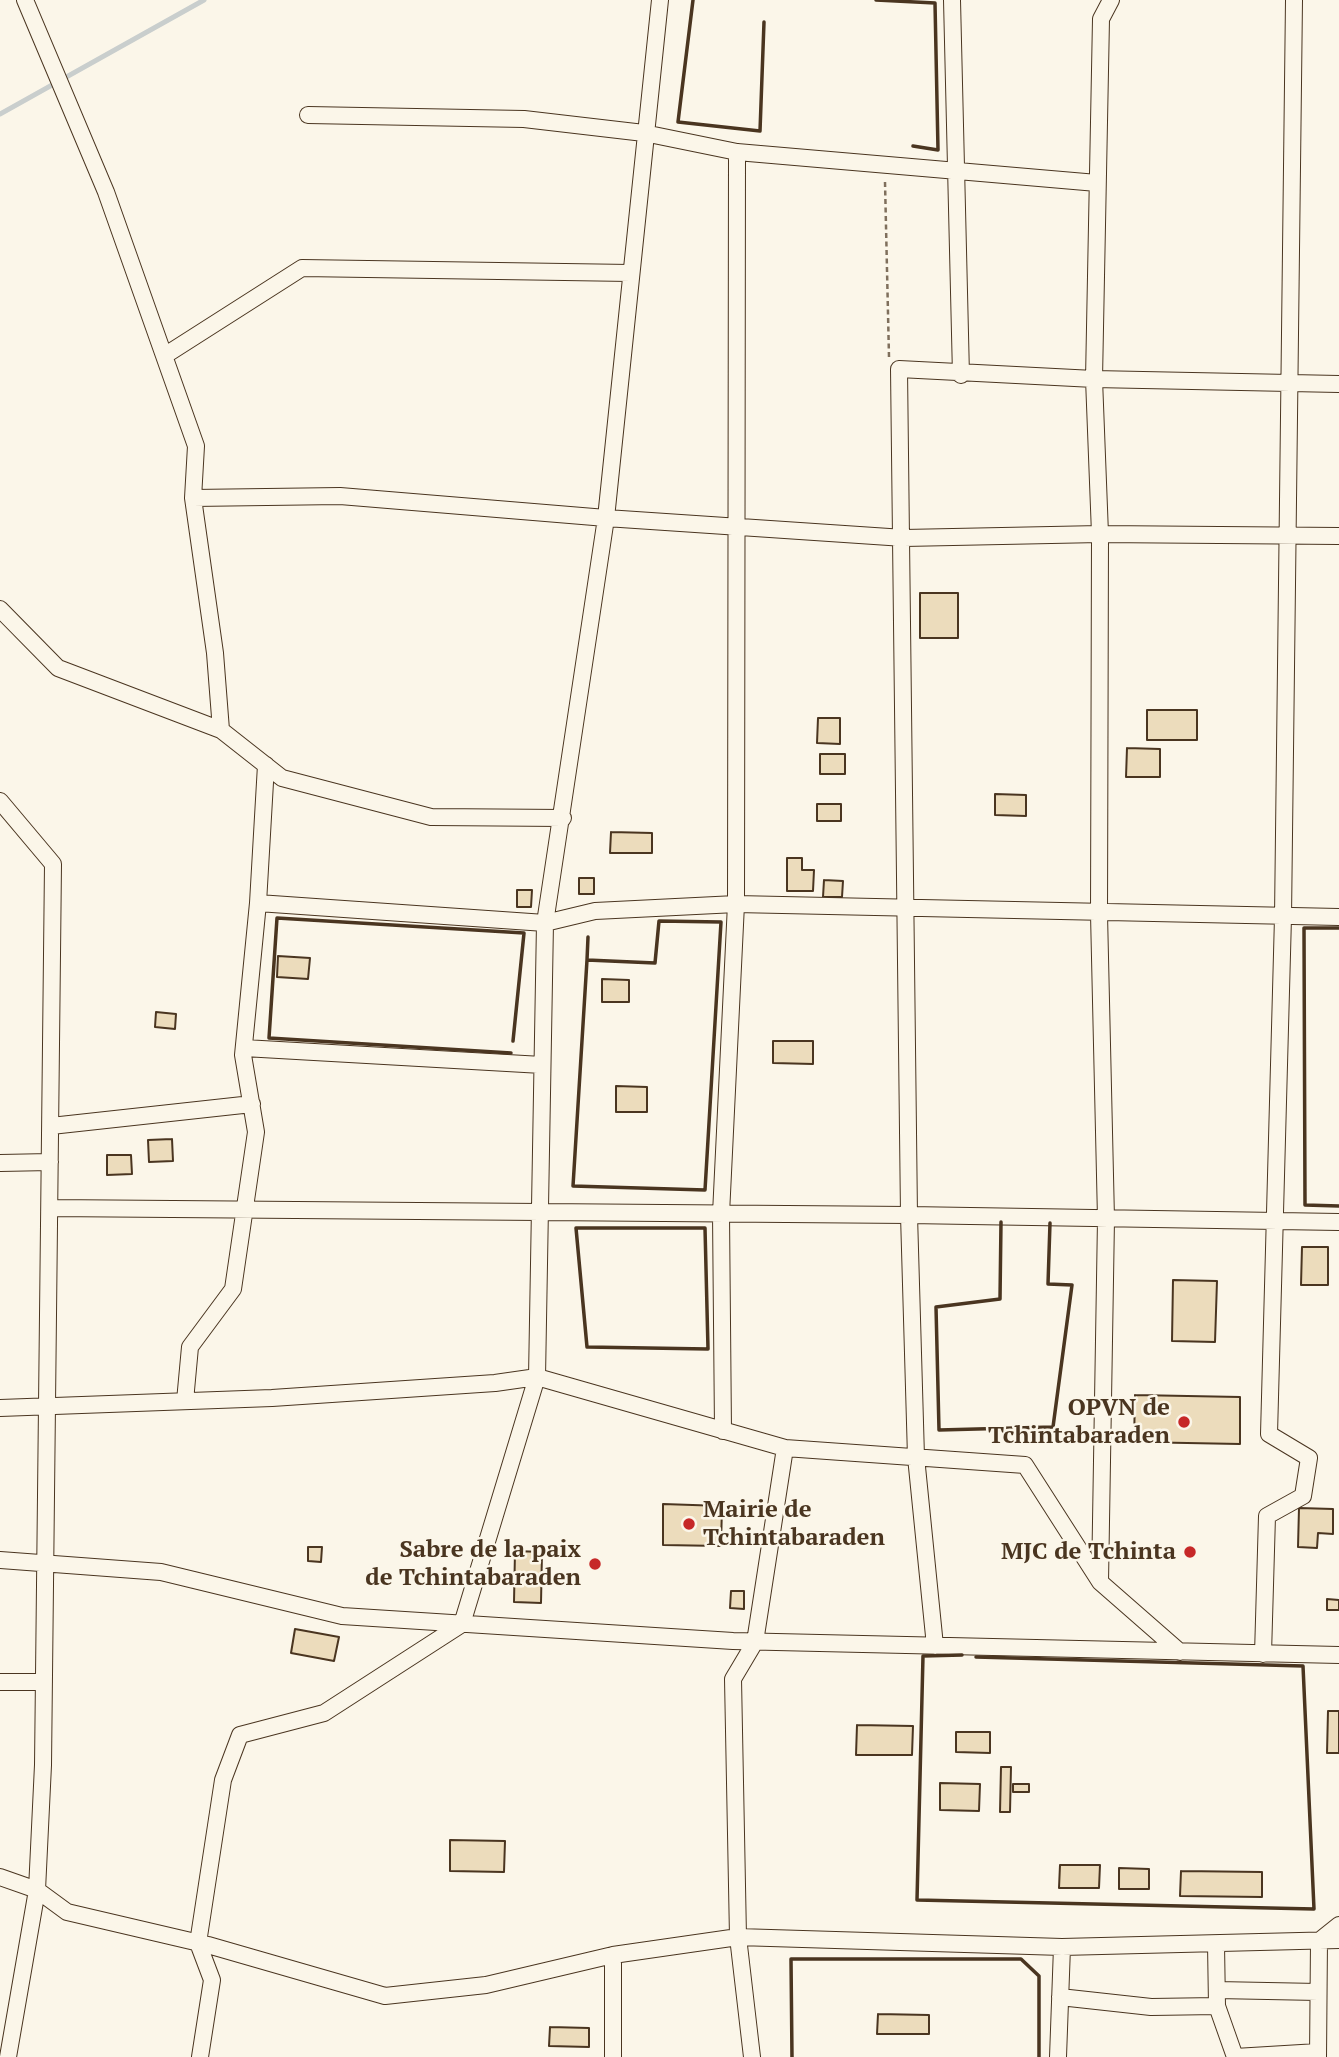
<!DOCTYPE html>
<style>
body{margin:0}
canvas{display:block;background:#fbf6e9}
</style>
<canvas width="1339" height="2057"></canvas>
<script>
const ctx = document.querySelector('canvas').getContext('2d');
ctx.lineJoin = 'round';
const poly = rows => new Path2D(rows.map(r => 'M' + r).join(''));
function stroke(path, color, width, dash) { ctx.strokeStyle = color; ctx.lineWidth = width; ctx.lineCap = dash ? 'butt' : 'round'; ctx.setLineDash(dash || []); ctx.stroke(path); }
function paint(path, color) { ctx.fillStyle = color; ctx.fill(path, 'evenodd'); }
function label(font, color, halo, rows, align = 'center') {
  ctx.font = font + ' "PT Serif",serif'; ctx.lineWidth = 5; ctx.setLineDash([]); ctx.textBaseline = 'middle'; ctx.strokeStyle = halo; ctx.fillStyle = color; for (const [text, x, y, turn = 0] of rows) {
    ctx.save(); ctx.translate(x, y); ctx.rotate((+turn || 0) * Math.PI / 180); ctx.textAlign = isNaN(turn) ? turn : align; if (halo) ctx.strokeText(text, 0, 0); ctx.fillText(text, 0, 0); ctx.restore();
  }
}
stroke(poly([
 [0,114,204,0]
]), '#c9cecd', 5);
const building = poly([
 [920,593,958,593,958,638,920,638,920,593],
 [1147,710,1197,710,1197,740,1147,740,1147,710],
 [818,718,840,718,840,744,817,743,818,718],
 [1127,748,1160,749,1160,777,1126,777,1127,748],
 [820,754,845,754,845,774,820,774,820,754],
 [995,794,1026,795,1026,816,995,815,995,794],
 [817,804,841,804,841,821,817,821,817,804],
 [611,832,652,833,652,853,610,853,611,832],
 [787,858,802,858,802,870,814,870,813,891,787,891,787,858],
 [579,878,594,878,594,894,579,894,579,878],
 [824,880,843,881,842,897,823,897,824,880],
 [517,890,532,890,531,907,517,907,517,890],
 [278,956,310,958,308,979,277,977,278,956],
 [602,979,629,980,629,1002,602,1002,602,979],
 [156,1012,176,1014,175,1029,155,1027,156,1012],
 [773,1041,813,1041,813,1064,773,1063,773,1041],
 [616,1086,647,1087,647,1112,616,1112,616,1086],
 [172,1139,173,1161,149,1162,148,1140,172,1139],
 [107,1155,131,1155,132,1174,107,1175,107,1155],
 [1302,1247,1328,1247,1328,1285,1301,1285,1302,1247],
 [1173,1280,1217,1281,1215,1342,1172,1341,1173,1280],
 [1135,1395,1240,1397,1240,1444,1134,1442,1135,1395],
 [663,1504,722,1506,721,1546,663,1545,663,1504],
 [1299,1508,1333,1509,1333,1534,1318,1533,1317,1548,1298,1547,1299,1508],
 [308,1547,322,1547,321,1562,308,1561,308,1547],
 [515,1551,542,1552,541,1603,514,1602,515,1551],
 [731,1591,744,1591,744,1609,730,1608,731,1591],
 [1327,1599,1339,1600,1339,1610,1327,1610,1327,1599],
 [295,1629,339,1637,334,1661,291,1653,295,1629],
 [1328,1711,1339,1711,1339,1753,1327,1753,1328,1711],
 [857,1725,913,1726,912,1755,856,1755,857,1725],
 [956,1732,990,1732,990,1753,956,1752,956,1732],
 [1001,1767,1011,1767,1010,1812,1000,1812,1001,1767],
 [940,1783,980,1784,979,1811,940,1810,940,1783],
 [1013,1784,1029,1784,1029,1792,1013,1792,1013,1784],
 [450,1840,505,1841,504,1872,450,1871,450,1840],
 [1060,1865,1100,1865,1099,1888,1059,1888,1060,1865],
 [1119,1868,1149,1869,1149,1889,1119,1889,1119,1868],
 [1181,1871,1262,1872,1262,1897,1180,1896,1181,1871],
 [878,2014,929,2015,929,2034,877,2034,878,2014],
 [550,2027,589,2028,589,2047,549,2046,550,2027]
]);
paint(building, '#ecdcbc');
stroke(building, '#4a3520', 2);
const minor = poly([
 [25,0,106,192,196,446,193,498,215,653,221,730],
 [952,0,961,375],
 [308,115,524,119,644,133,737,152,1097,183],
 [164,356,302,268,630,273],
 [193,498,340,496,606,518,904,538,1100,534,1339,536],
 [0,609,58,668,221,730,282,778,431,817,563,818],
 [0,801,53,864,43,1765,37,1890,8,2057],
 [258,903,545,923,595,911,736,904,1339,917],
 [244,1048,542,1065],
 [51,1126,252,1104],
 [0,1163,50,1162],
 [50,1208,909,1215,1339,1222],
 [185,1401,190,1347,233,1289,256,1132,243,1055,258,903,266,765],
 [0,1408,272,1398,495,1383,537,1377,785,1448,1025,1465,1100,1582,1180,1652],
 [723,1431,721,1214,736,904,737,152],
 [0,1560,161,1572,342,1616,733,1641,1339,1655],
 [1100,1582,1106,1219,1099,914,1100,534,1094,379,1101,19,1111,0],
 [935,1646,916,1457,909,1215,899,369,1094,379,1339,384],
 [1263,1654,1267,1516,1303,1496,1309,1458,1269,1434,1283,917,1294,0],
 [0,1682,44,1682],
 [0,1877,37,1890,67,1912,208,1945,385,1996,486,1985,613,1955,738,1937,1062,1947,1339,1940],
 [1216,1944,1217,2006,1235,2057],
 [613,1955,613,2057],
 [1217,1990,1318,1992],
 [1060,1997,1151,2007,1217,2006],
 [200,2057,212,1980,198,1943,223,1780,240,1735,324,1713,462,1624,537,1377,545,923,606,518,660,0],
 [752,2057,738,1937,733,1679,755,1642,785,1448],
 [1058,2057,1062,1947],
 [1235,2057,1318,2052],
 [1318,2057,1319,1941,1339,1925]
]);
stroke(minor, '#4a3520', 18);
stroke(poly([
 [885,182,889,357]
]), '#7f6f5c', 2.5, [5, 3.5]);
stroke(minor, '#fbf6e9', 16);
stroke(poly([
 [693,0,678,122,760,131,764,22],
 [876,0,935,3,938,150,913,146],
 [1339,928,1304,928,1305,1205,1339,1206],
 [587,960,655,963,659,921,721,922,705,1190,573,1186,587,960,588,937],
 [511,1053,269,1038,277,918,524,933,513,1041],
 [1001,1222,1000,1299,936,1307,939,1430,1053,1427,1072,1285,1048,1284,1050,1223],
 [576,1228,705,1228,708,1349,587,1347,576,1228],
 [962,1655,923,1656,917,1900,1314,1909,1303,1666,976,1657],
 [792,2057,791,1959,1021,1959,1039,1976,1039,2057]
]), '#4a3520', 3.5);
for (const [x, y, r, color] of [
 [1184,1422,7,"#c62828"],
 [689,1524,7,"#c62828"],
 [1190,1552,7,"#c62828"],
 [595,1564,7,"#c62828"]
]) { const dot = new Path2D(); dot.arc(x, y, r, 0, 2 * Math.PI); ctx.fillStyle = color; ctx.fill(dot); stroke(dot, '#fbf6e9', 2.5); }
label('bold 24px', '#4a3520', '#fbf6e9', [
 ["OPVN de",1170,1408],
 ["Tchintabaraden",1170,1436],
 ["Mairie de",703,1510,"left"],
 ["Tchintabaraden",703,1538,"left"],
 ["Sabre de la paix",581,1550],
 ["de Tchintabaraden",581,1578],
 ["MJC de Tchinta",1176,1552]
], 'right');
</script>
